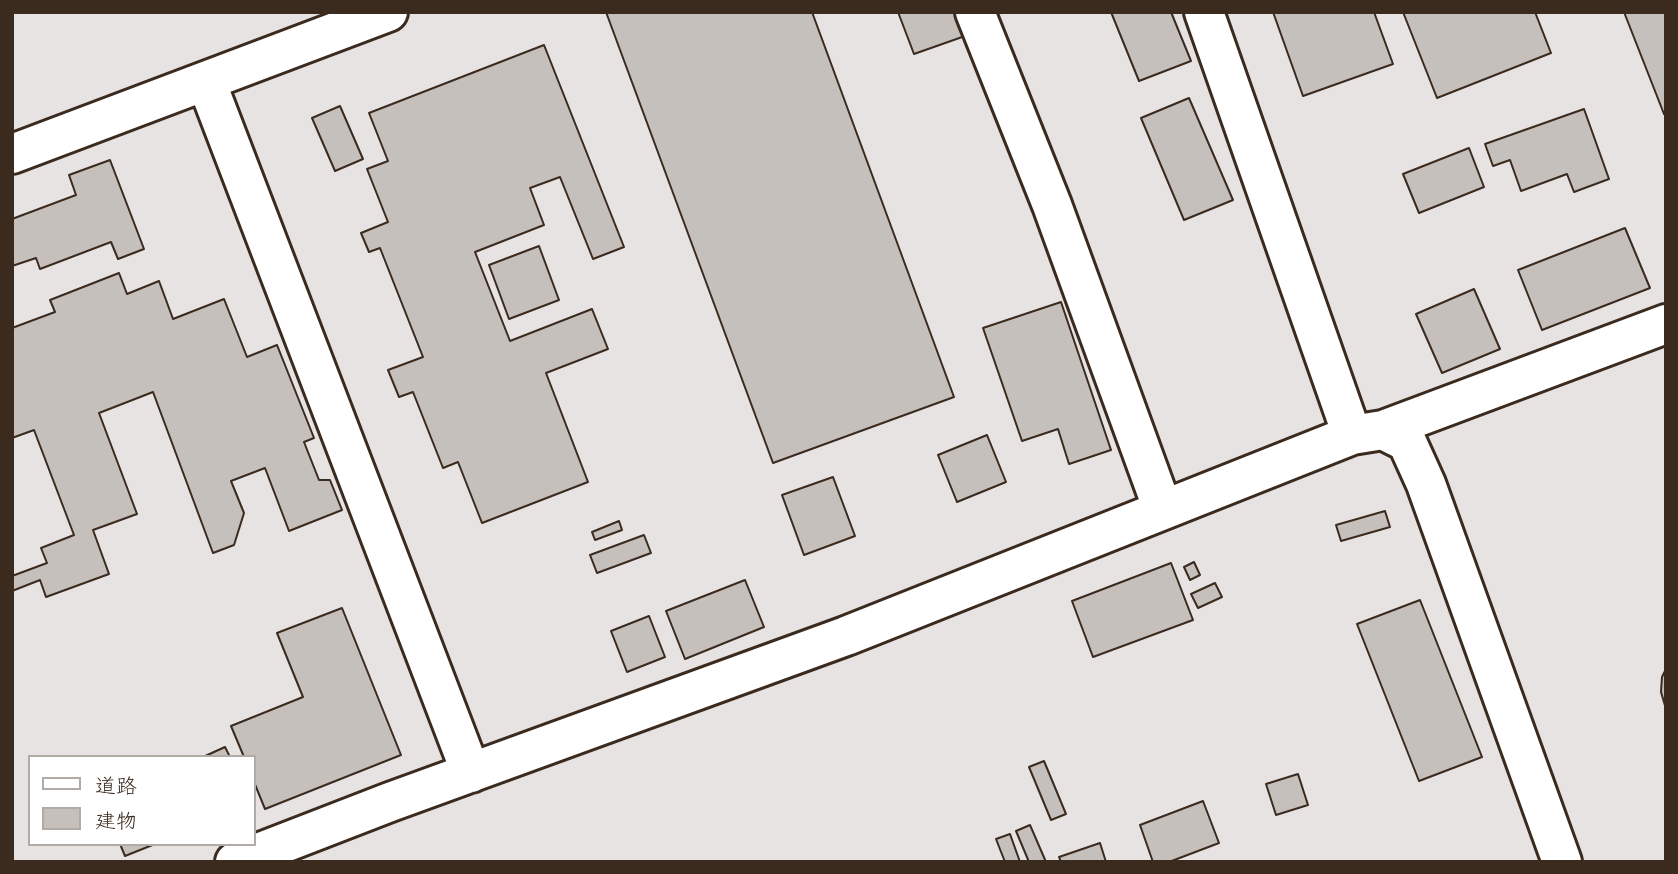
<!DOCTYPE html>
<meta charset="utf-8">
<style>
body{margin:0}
#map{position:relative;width:1678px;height:874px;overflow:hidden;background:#f3f2f2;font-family:"Comic Neue","Klee One",sans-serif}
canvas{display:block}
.frame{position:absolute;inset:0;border:14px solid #3b2a1e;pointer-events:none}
.legend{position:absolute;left:28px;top:755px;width:228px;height:91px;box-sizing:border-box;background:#fff;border:2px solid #b1aaa5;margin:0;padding:9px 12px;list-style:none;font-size:21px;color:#3b2a1e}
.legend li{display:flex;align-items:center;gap:14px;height:35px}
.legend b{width:35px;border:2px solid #b1aaa5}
</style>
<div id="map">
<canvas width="1678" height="874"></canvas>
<div class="frame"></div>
<ul class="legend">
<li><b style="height:9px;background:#fff"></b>道路</li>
<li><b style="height:19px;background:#c6c0bd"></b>建物</li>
</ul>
</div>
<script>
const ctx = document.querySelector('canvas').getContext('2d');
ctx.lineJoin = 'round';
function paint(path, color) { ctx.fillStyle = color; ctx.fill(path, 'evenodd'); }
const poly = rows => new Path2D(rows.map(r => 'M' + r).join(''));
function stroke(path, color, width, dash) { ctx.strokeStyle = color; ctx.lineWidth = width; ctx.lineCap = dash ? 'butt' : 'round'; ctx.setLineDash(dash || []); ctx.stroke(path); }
paint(poly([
 [12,12,1666,12,1666,862,12,862],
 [30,757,254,757,254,844,30,844]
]), '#e6e3e2');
const building = poly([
 [606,12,812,12,954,397,773,463,606,12],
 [898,12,956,12,965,36,914,54,898,12],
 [1111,12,1171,12,1191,61,1139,81,1111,12],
 [1273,12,1374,12,1393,64,1303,96,1273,12],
 [1403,12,1535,12,1551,53,1437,98,1403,12],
 [1624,12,1666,12,1666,113,1664,114,1624,12],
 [544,45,624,247,593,259,560,177,530,188,544,225,475,252,510,341,592,309,608,349,546,373,588,482,482,523,458,462,443,468,413,392,399,397,388,370,423,357,380,248,369,252,361,233,388,222,367,169,388,161,369,113,544,45],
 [1189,98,1233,200,1184,220,1141,118,1189,98],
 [340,106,363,159,335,171,312,118,340,106],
 [1584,109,1609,179,1574,192,1567,174,1521,191,1510,160,1493,166,1485,144,1584,109],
 [1469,148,1484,187,1419,213,1403,174,1469,148],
 [110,160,144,249,118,259,111,242,40,269,36,258,12,266,12,219,76,195,69,175,110,160],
 [1625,228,1650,288,1542,330,1518,270,1625,228],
 [539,246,559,300,509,319,489,265,539,246],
 [119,273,127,294,159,281,173,319,224,299,247,357,277,345,314,438,304,442,319,480,330,480,342,510,289,531,265,468,231,481,244,513,234,545,213,553,153,392,99,413,137,514,93,530,109,574,46,597,40,580,12,591,12,576,47,563,41,548,74,535,34,430,12,438,12,328,55,312,50,300,119,273],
 [1474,289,1500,349,1442,373,1416,314,1474,289],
 [1061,302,1111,450,1069,464,1058,429,1022,441,983,328,1061,302],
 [987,435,1006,482,957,502,938,455,987,435],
 [833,477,855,536,804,555,782,495,833,477],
 [1385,511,1390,527,1341,541,1336,525,1385,511],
 [619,521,622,530,595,540,592,532,619,521],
 [644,535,651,553,597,573,590,555,644,535],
 [1194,562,1200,575,1190,580,1184,567,1194,562],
 [1171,563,1193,620,1093,657,1072,601,1171,563],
 [745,580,764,627,685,659,666,611,745,580],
 [1215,583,1222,597,1198,608,1191,594,1215,583],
 [1420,600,1482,757,1419,781,1357,624,1420,600],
 [342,608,401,755,265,809,254,782,254,757,244,757,231,726,303,697,277,633,342,608],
 [649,616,665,657,627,672,611,631,649,616],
 [1666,669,1666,709,1661,692,1662,677,1666,669],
 [225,747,230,757,203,757,225,747],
 [1044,761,1066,814,1051,820,1029,767,1044,761],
 [1298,774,1308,805,1276,815,1266,784,1298,774],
 [1203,801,1219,843,1169,862,1153,862,1140,825,1203,801],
 [1030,825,1046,862,1029,862,1016,831,1030,825],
 [1010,834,1020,862,1005,862,996,839,1010,834],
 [1100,843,1106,862,1061,862,1059,857,1100,843],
 [120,844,155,844,125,856,120,844]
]);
paint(building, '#c6c0bd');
stroke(building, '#3b2a1e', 2);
const minor = poly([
 [975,12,1052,205,1163,510],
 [1204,12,1352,435],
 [206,81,471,773],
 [12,154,388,12],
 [1383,430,1666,324],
 [235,862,390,802,846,636,1352,435,1383,430,1407,442,1426,484,1562,862]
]);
stroke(minor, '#3b2a1e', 44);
stroke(minor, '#fff', 38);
</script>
